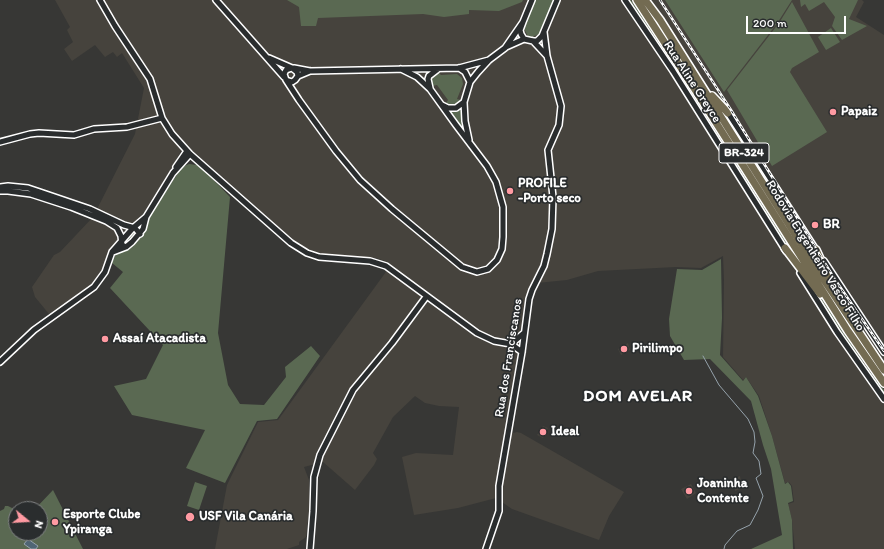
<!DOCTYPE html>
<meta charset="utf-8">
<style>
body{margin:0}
#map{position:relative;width:884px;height:549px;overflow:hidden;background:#373735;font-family:Itim,sans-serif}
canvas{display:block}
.north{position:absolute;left:8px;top:501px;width:40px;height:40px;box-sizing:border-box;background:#2a2d2e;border:1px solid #7f8182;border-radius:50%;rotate:108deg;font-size:11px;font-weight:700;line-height:16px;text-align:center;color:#fff}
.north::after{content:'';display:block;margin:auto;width:14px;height:18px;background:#ff9aa2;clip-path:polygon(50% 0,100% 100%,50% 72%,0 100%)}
.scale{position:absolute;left:746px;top:16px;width:100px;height:18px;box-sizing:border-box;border:2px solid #fff;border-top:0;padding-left:5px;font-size:12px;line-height:14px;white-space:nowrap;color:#fff;-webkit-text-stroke:3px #2a2d2e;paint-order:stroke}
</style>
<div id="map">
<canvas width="884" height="549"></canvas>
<div class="north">N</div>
<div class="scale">200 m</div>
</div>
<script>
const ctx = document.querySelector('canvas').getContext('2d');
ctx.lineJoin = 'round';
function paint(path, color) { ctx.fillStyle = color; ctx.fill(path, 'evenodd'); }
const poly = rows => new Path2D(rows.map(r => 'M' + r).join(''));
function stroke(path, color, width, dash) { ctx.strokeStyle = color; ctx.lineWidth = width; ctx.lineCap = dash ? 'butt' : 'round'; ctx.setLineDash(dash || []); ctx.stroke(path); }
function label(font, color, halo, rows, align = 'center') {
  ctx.font = font + ' Itim,sans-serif'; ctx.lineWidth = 3.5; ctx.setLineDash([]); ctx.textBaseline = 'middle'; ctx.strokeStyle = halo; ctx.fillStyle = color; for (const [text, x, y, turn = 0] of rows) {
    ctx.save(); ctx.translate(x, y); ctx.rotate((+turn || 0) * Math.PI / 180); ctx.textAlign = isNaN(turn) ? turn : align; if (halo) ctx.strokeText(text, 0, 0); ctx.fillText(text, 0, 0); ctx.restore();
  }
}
paint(poly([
 [55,0,862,0,864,2,856,17,884,35,884,549,795,549,792,520,788,504,794,502,792,486,789,482,785,483,772,436,759,396,746,377,743,380,723,357,724,280,723,256,701,268,676,267,598,271,567,280,537,283,530,300,508,427,513,433,517,432,521,433,624,492,609,516,599,540,512,509,496,498,458,508,414,515,402,457,416,453,453,455,459,407,439,406,425,403,415,396,393,417,373,453,377,459,374,465,355,490,323,462,304,467,309,480,309,512,306,537,299,542,299,545,287,549,215,549,227,485,258,422,278,420,391,265,385,261,376,258,322,254,305,248,289,236,185,144,150,205,111,256,90,287,49,314,35,297,32,287,54,255,60,252,93,217,135,134,144,88,122,53,117,57,113,52,105,57,95,45,72,61,64,49,73,42,67,30,70,27],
 [628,343,630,350,621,355,618,349],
 [543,426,548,428,543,438,537,435],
 [740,476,742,488,735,491,733,479],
 [691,484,696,493,687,499,681,489]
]), '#46433d');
paint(poly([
 [287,0,523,0,522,2,499,11,469,10,469,14,444,17,423,14,318,18,316,26,301,26,299,7],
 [535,0,554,0,554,1,539,34,532,37,528,36,524,29,524,24],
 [627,0,631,0,649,27,797,259,785,245],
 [665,0,792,0,778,22,724,92],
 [800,0,858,0,849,19,867,26,842,40,832,26,835,17,824,2,809,11,805,4,801,7],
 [792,2,819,52,792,68,790,72,827,132,772,166,727,90,779,23],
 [831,28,840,42,826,50,818,37],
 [438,72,441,75,457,74,462,78,463,84,457,99,461,100,461,102,458,105,450,107,445,105,448,100,437,85,432,86,431,81,431,78,433,74],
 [461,110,462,122,465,133,449,112],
 [189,164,197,165,204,170,230,197,218,333,228,385,240,404,264,405,286,377,285,367,311,346,320,356,277,419,257,421,225,483,186,468,205,430,132,415,114,386,146,379,163,345,110,288,123,272,112,263,117,252,153,211,182,167],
 [721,259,722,318,720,355,743,381,746,377,758,396,772,436,785,484,788,482,791,486,793,501,788,503,792,520,793,549,751,549,782,535,771,469,763,445,751,401,710,359,684,360,670,336,669,319,677,269,702,270],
 [799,267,810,281,865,365,884,390,884,395,862,366],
 [195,482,207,486,199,510,187,506],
 [53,490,83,549,0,549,0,511,4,509,5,506,8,506,16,510,16,533,40,533,40,509,35,509]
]), '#5a6952');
const water = poly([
 [28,539,38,546,36,549,31,549,24,544,28,539]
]);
paint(water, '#506574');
stroke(water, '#96a3ac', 1);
stroke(poly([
 [703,356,719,385,748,419,754,432,755,442,753,453,759,461,761,474,756,478,763,496,758,510,750,525,737,531,725,545,724,549]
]), '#96a3ac', 1);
const secondary = poly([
 [100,0,115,26,150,79,162,118,172,134,190,154,291,243,307,253,319,257,370,261,386,266,477,333,494,341,511,344,522,352],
 [216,0,284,77],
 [532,0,523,22,520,30,521,34,524,39,533,41,537,41,542,36,557,0],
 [625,0,673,71,786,251],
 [533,41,547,56],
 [506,47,524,39],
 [269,58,292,68],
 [294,68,310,71,459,68,489,60],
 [459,68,465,72,470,82],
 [298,76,297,72,292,68,286,70,284,74,286,80,292,82,295,80,298,76,310,71],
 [286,80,299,100,336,151,360,180,392,209,462,267,477,272,488,269,497,260,502,249,503,237,503,207,496,182,487,166,456,125,430,89,417,77,401,69],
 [430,88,428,79,429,76,438,69],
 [442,105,448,108,456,108,464,102],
 [728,113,818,253],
 [469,140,465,121,464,102,470,82,478,72,489,60,505,48,523,22],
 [0,142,30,134,39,133,74,135,94,129,127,127,162,118],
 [176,167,187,151],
 [0,187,8,186,28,188,40,192,90,209,124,225,135,228,140,234],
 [0,191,8,191,31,194,71,207,106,221,117,228,121,236,122,245,126,247],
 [113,252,126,247,132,242,143,229,146,217],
 [824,261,884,352],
 [800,273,837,332,884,399],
 [511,344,524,333],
 [0,362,34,330,94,287,105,272,112,252,133,228,146,217,173,173,190,154],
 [310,549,313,511,314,477,320,455,353,390,392,343,426,297],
 [486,549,499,511,499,486,522,352,529,299,532,290,544,266,547,254,552,229,553,197,548,150,559,125,561,106,547,56,544,32]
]);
const highway = poly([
 [637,0,696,91,848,331,884,383],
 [645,0,660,20,820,274,884,370],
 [712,96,728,113],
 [785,248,820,294],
 [816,250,832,285]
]);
stroke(secondary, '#fff', 8);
stroke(highway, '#fff', 10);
stroke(secondary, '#2a2d2e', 5);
stroke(highway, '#736b52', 7);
const rail = poly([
 [660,0,731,110,834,278,884,351]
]);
stroke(rail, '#fff', 2.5);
stroke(rail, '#2a2d2e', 1, [3]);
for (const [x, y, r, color] of [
 [833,112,4,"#ff9aa2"],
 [510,191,4,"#ff9aa2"],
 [815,225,4,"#ff9aa2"],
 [105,339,4,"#ff9aa2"],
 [624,349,4,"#ff9aa2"],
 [543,432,4,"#ff9aa2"],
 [689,491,4,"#ff9aa2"],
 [190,517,5,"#ff9aa2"],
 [55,522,4,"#ff9aa2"]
]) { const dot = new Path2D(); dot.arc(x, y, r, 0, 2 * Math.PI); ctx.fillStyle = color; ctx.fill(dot); stroke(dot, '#2a2d2e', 1.5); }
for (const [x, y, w] of [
 [744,153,50]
]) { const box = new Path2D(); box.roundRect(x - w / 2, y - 10, w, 20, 3); ctx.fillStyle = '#2a2d2e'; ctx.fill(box); stroke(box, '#fff', 1); }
label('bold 12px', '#fff', null, [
 ["BR-324",744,153]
]);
label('13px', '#fff', '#2a2d2e', [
 ["Rua Aline Greyce",692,82,57],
 ["Rodovia Engenheiro Vasco Filho",815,256,58],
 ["Rua dos Franciscanos",509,358,-81]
]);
label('bold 13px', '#fff', '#2a2d2e', [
 ["Papaiz",841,112],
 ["PROFILE",518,184],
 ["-Porto seco",518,199],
 ["BR",823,225],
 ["Assaí Atacadista",113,339],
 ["Pirilimpo",632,349],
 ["Ideal",551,432],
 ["Joaninha",697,484],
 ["Contente",697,499],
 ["Esporte Clube",63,515],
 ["Ypiranga",63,530],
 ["USF Vila Canária",199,517]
], 'left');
ctx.letterSpacing = '1px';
label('bold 17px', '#fff', '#2a2d2e', [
 ["DOM AVELAR",638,397]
]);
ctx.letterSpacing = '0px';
</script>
